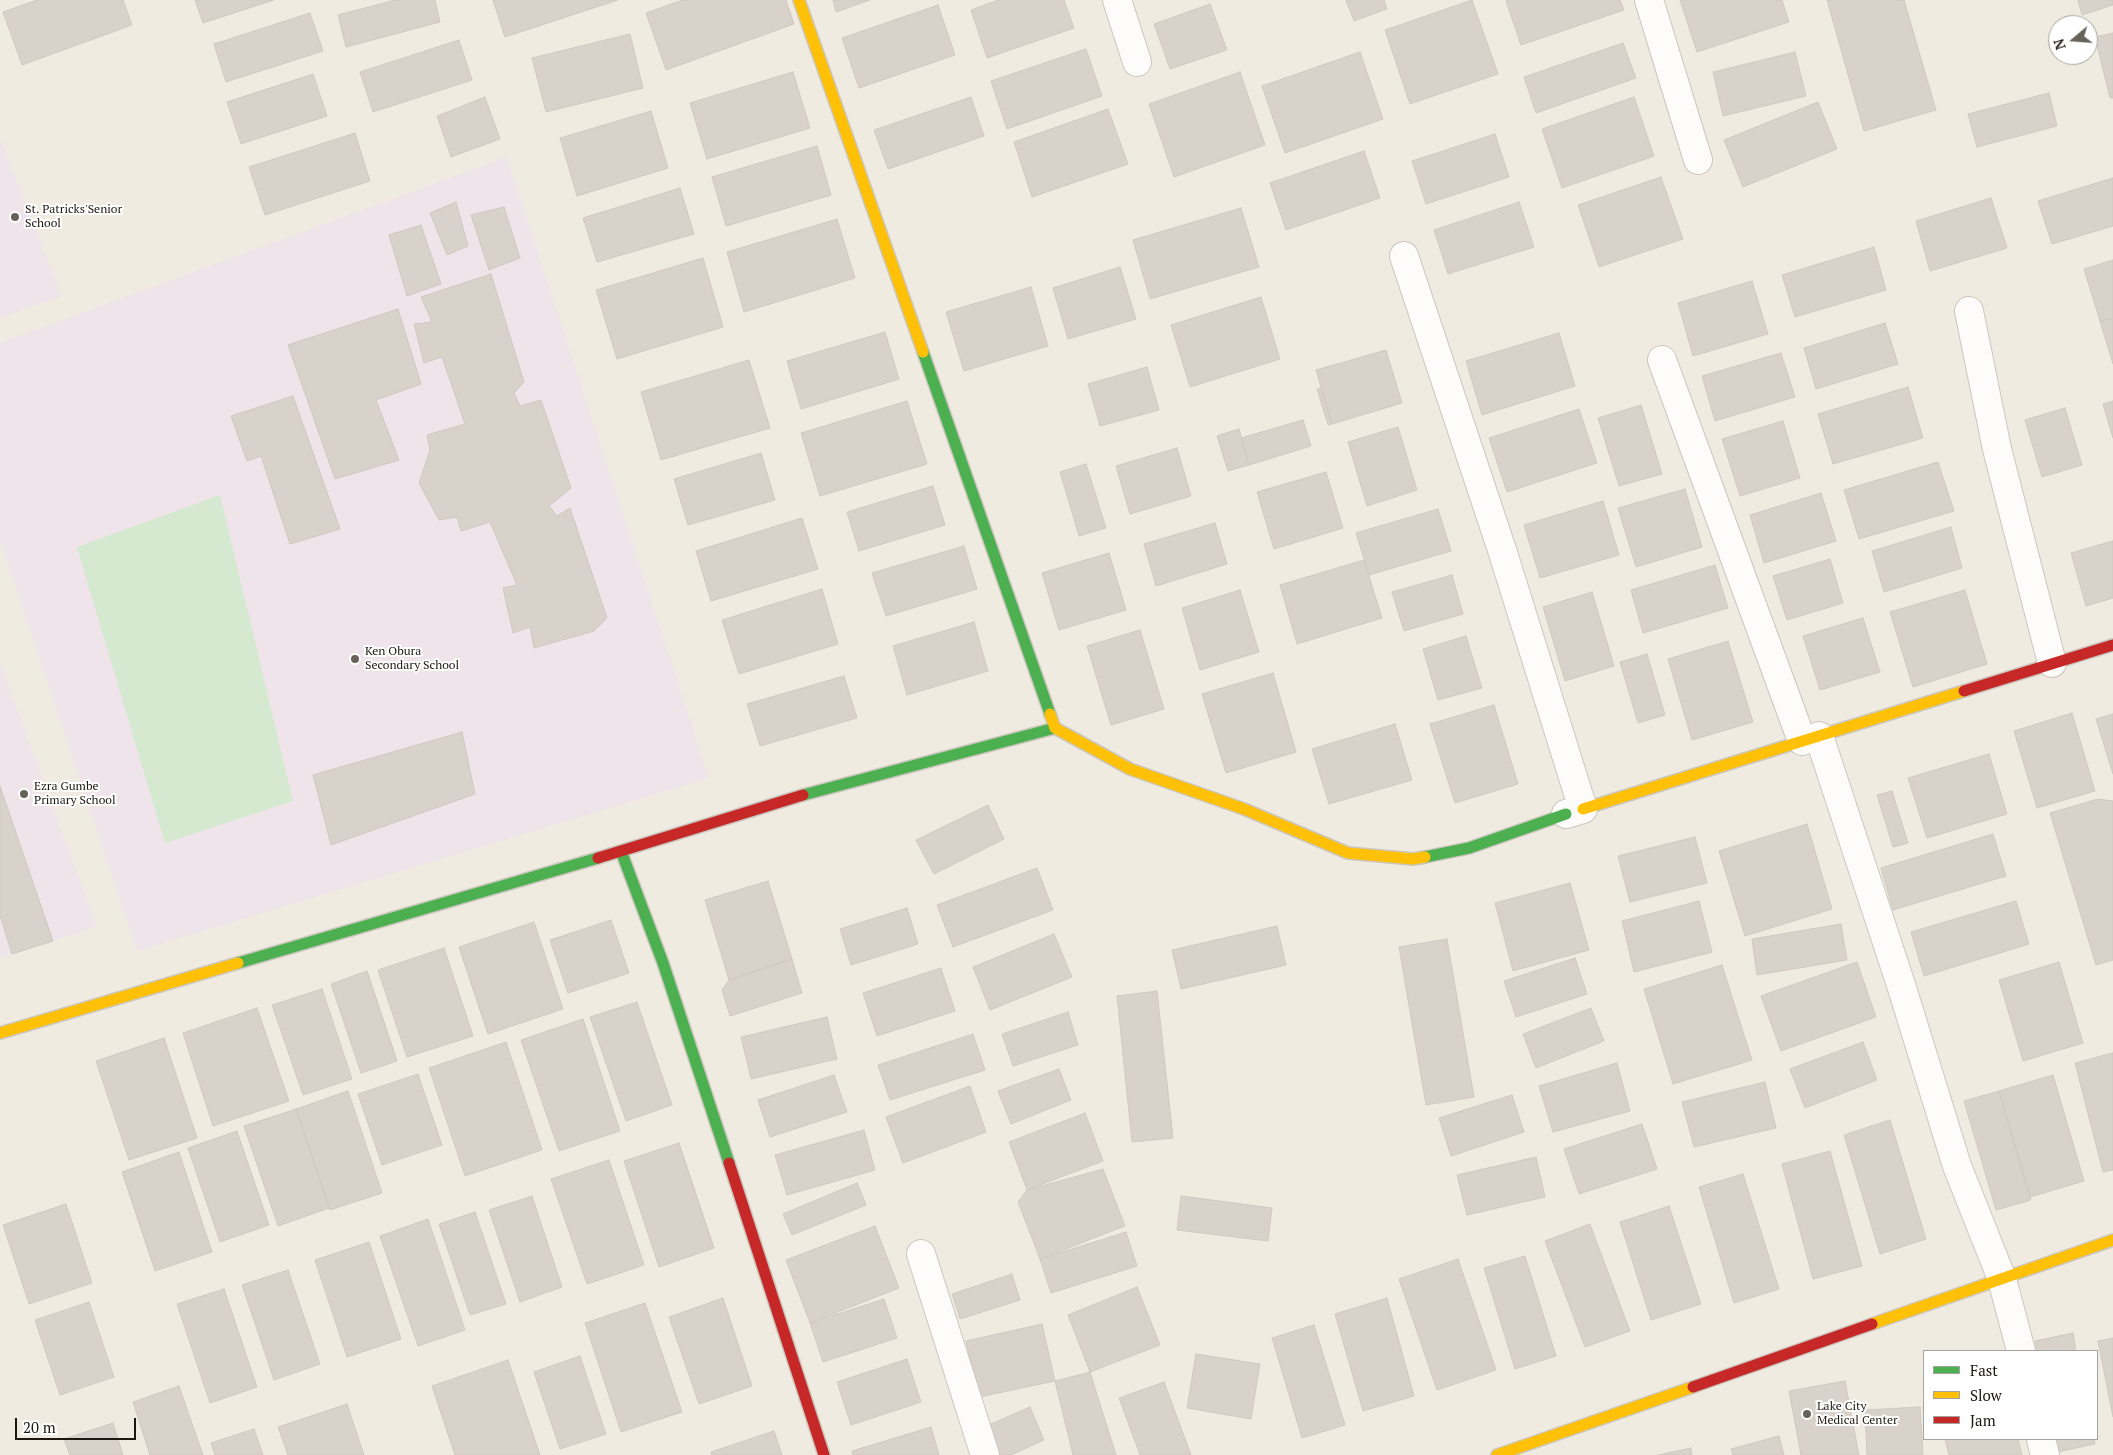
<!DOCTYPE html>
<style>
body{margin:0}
#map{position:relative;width:2113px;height:1455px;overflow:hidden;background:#f0ebe0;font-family:"PT Serif",serif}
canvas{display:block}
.legend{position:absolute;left:1923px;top:1350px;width:175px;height:90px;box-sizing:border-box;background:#fff;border:1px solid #a4a3a0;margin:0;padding:6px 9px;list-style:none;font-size:15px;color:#1c1811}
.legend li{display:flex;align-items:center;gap:10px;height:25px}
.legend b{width:25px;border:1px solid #a4a3a0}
.north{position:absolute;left:2048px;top:15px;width:50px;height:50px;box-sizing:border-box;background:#fff;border:1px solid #a4a3a0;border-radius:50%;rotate:252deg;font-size:14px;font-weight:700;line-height:20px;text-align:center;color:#1c1811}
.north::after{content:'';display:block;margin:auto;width:18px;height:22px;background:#666259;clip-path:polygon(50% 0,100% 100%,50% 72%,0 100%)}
.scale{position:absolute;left:15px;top:1418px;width:121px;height:22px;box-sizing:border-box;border:2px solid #1c1811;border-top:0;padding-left:6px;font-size:15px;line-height:18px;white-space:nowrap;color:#1c1811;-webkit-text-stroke:4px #fff;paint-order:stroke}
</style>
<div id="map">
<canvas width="2113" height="1455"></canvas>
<ul class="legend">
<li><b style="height:6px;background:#4caf50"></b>Fast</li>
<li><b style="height:6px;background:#ffc107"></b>Slow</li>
<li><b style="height:6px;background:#c62828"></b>Jam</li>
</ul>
<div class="north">N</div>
<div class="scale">20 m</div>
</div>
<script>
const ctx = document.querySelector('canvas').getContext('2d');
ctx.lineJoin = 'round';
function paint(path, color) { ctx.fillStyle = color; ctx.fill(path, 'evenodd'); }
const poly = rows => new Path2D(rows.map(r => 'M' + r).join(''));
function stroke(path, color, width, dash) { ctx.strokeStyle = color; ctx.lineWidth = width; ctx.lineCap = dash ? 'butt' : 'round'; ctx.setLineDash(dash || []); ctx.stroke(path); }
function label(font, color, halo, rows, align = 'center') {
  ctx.font = font + ' "PT Serif",serif'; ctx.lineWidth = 4; ctx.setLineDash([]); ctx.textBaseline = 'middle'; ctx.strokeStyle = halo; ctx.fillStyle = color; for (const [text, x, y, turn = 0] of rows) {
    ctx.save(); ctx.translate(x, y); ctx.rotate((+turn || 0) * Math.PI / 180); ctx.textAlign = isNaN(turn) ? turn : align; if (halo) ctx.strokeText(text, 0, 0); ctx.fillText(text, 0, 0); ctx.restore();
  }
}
paint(poly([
 [0,138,62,296,0,318],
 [507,157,709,778,137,951,0,540,0,343],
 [0,662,97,927,0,957]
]), '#efe4e9');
paint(poly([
 [220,495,293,801,165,843,77,547]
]), '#d4e9d0');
const building = poly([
 [37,0,123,0,132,25,22,65,3,12,37,0],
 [195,0,274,0,203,23,195,0],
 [395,0,435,0,440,22,346,47,338,15,395,0],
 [493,0,618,0,505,37,493,0],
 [683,0,786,0,794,24,666,70,646,13,683,0],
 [833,0,870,0,836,12,833,0],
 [998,0,1064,0,1074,28,987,58,971,10,998,0],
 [1346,0,1384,0,1387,9,1354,21,1346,0],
 [1472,0,1498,74,1410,104,1385,30,1472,0],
 [1509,0,1620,0,1624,10,1521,45,1506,1,1509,0],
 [1680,0,1782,0,1789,22,1697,52,1680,0],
 [1827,0,1904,0,1936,110,1864,131,1827,0],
 [2078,0,2113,0,2113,5,2082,15,2078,0],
 [1210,4,1227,50,1170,69,1154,24,1210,4],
 [938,5,955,55,859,88,842,38,938,5],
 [310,13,323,51,226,82,214,44,310,13],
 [2113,33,2113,98,2110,98,2095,37,2113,33],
 [630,34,643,88,546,112,532,58,630,34],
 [459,40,472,80,373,112,360,72,459,40],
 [1623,43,1636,78,1536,113,1524,77,1623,43],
 [1086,49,1102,96,1007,129,991,81,1086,49],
 [1360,52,1383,119,1285,153,1262,86,1360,52],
 [1795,52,1806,96,1723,116,1713,72,1795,52],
 [793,72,810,128,707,159,690,103,793,72],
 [1240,72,1265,145,1174,177,1149,104,1240,72],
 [313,74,327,116,241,144,227,102,313,74],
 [2049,93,2057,126,1977,147,1968,114,2049,93],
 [485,97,500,139,451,157,437,116,485,97],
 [971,97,984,136,888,169,874,130,971,97],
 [1634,97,1654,156,1562,188,1542,129,1634,97],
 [1818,102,1837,149,1743,187,1724,140,1818,102],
 [1108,109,1128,164,1032,197,1014,142,1108,109],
 [651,111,668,168,577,196,560,138,651,111],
 [355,133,370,181,265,215,249,167,355,133],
 [1495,134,1509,177,1426,204,1412,161,1495,134],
 [817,146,831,195,726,226,712,177,817,146],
 [1364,151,1380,198,1286,230,1270,183,1364,151],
 [1661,177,1683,239,1599,267,1578,205,1661,177],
 [2113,178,2113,226,2052,244,2038,201,2113,178],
 [680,188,694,234,597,262,583,218,680,188],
 [1991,198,2007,248,1930,271,1916,221,1991,198],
 [456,202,468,246,447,255,430,213,456,202],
 [1519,202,1534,247,1448,274,1434,230,1519,202],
 [504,207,520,258,489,270,471,215,504,207],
 [1241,208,1259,267,1150,299,1133,240,1241,208],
 [837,219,855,278,744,312,727,252,837,219],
 [421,225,441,284,407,296,389,235,421,225],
 [1874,247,1886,290,1795,317,1782,275,1874,247],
 [703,258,723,327,617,359,596,290,703,258],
 [2113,260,2113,318,2100,321,2084,269,2113,260],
 [1120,267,1136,319,1068,339,1053,288,1120,267],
 [491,274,524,382,514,393,520,406,541,400,571,488,549,506,557,516,570,508,607,618,594,631,534,648,530,627,513,633,503,588,517,585,490,522,461,531,457,517,439,520,419,483,430,450,427,435,465,424,442,357,424,363,414,324,432,322,421,297,491,274],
 [1752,281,1768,334,1693,356,1678,303,1752,281],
 [1031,287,1048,346,964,371,946,312,1031,287],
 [1261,297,1280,359,1190,387,1171,325,1261,297],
 [398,309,421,384,376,400,399,460,335,479,288,345,398,309],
 [2113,318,2113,364,2100,321,2113,318],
 [1885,323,1898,364,1816,389,1804,348,1885,323],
 [885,332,899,379,801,409,787,361,885,332],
 [1559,333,1575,386,1482,415,1466,361,1559,333],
 [1386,350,1402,403,1332,424,1316,370,1386,350],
 [1781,353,1795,397,1715,421,1702,376,1781,353],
 [749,360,770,428,661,460,641,392,749,360],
 [1147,367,1159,410,1100,426,1088,384,1147,367],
 [1908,387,1923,438,1833,464,1818,414,1908,387],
 [1321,388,1332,424,1328,425,1317,389,1321,388],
 [293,396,340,529,290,544,261,456,247,461,231,416,293,396],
 [907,401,927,464,820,496,801,433,907,401],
 [2113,401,2113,438,2103,404,2113,401],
 [1641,405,1662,474,1619,486,1598,418,1641,405],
 [2065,408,2082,465,2042,477,2025,420,2065,408],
 [1579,409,1597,463,1507,492,1489,438,1579,409],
 [1303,420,1311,446,1249,465,1241,438,1303,420],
 [1783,421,1800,478,1740,496,1722,439,1783,421],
 [1398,427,1417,490,1367,506,1348,442,1398,427],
 [1239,429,1249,465,1228,471,1217,436,1239,429],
 [1177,448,1191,496,1130,514,1116,466,1177,448],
 [761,453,775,500,688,525,674,479,761,453],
 [1938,462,1954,511,1859,539,1844,490,1938,462],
 [1086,464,1106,528,1079,536,1060,472,1086,464],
 [1326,472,1343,528,1274,549,1257,492,1326,472],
 [933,486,945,525,859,551,847,512,933,486],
 [1685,489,1702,547,1636,567,1618,508,1685,489],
 [1821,493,1836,541,1764,563,1750,515,1821,493],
 [1603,501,1619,555,1540,578,1524,525,1603,501],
 [1438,509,1451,551,1369,575,1356,533,1438,509],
 [802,518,818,569,711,601,696,551,802,518],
 [1215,523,1227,564,1156,586,1144,544,1215,523],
 [1951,527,1962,568,1884,592,1872,551,1951,527],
 [2113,541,2113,598,2086,606,2071,553,2113,541],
 [964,546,977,589,886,616,872,573,964,546],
 [1109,553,1126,610,1059,630,1042,573,1109,553],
 [1830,559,1843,603,1787,620,1773,576,1830,559],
 [1364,560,1382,618,1297,644,1280,585,1364,560],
 [1715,565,1728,608,1643,633,1631,590,1715,565],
 [1452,575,1463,614,1404,631,1392,592,1452,575],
 [822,589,838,644,739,674,722,620,822,589],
 [1240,590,1259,652,1200,670,1182,608,1240,590],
 [1965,590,1987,664,1913,687,1890,612,1965,590],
 [1592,592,1614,666,1565,681,1543,607,1592,592],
 [1863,618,1880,672,1820,690,1803,636,1863,618],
 [974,622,988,671,907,695,893,646,974,622],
 [1140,630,1164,709,1111,725,1087,646,1140,630],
 [1466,636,1482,688,1438,700,1423,649,1466,636],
 [1728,641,1753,722,1692,740,1668,659,1728,641],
 [1647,654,1665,715,1638,723,1620,662,1647,654],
 [1273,673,1296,752,1226,773,1202,694,1273,673],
 [844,676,857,718,760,746,747,704,844,676],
 [1494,705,1518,784,1455,803,1430,724,1494,705],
 [2072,713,2095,791,2037,808,2014,731,2072,713],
 [2113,714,2113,774,2096,719,2113,714],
 [1395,724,1412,780,1329,804,1312,749,1395,724],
 [462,732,475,794,331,845,313,775,462,732],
 [1989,754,2007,814,1927,838,1908,778,1989,754],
 [0,786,53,941,12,954,0,915,0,786],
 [1892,791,1908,843,1893,847,1877,795,1892,791],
 [2098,799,2113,801,2113,960,2096,965,2050,813,2098,799],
 [988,805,1004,839,934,874,916,840,988,805],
 [1807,824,1832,909,1745,936,1719,851,1807,824],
 [1993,834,2006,876,1893,910,1881,868,1993,834],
 [1695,837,1707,883,1630,902,1618,856,1695,837],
 [1037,868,1053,910,953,947,937,905,1037,868],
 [768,881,792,959,729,980,705,900,768,881],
 [1570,883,1589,950,1513,971,1495,903,1570,883],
 [1699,901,1712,952,1634,972,1622,921,1699,901],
 [2016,901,2029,944,1924,976,1911,932,2016,901],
 [907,908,918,944,851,965,840,929,907,908],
 [611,920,629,973,568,993,550,940,611,920],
 [534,922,563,1009,488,1034,459,947,534,922],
 [1841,924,1847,960,1757,975,1752,939,1841,924],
 [1277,926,1286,965,1181,989,1172,950,1277,926],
 [1054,934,1072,977,990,1010,973,967,1054,934],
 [1447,939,1474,1097,1426,1105,1399,947,1447,939],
 [444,948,473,1036,407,1057,378,970,444,948],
 [1575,958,1587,994,1516,1017,1504,981,1575,958],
 [792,959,802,993,730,1016,722,990,729,980,792,959],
 [1857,962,1876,1017,1781,1051,1761,996,1857,962],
 [2059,962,2083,1043,2023,1061,1999,980,2059,962],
 [1722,965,1752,1060,1673,1084,1644,989,1722,965],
 [941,968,955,1011,877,1036,863,993,941,968],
 [367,971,397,1061,361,1073,331,984,367,971],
 [322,989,352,1079,303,1095,272,1005,322,989],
 [1157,991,1173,1138,1132,1142,1117,996,1157,991],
 [637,1002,672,1105,626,1121,590,1017,637,1002],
 [257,1008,289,1101,213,1126,183,1033,257,1008],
 [1591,1008,1604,1041,1536,1068,1523,1034,1591,1008],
 [1068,1012,1078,1045,1013,1066,1002,1034,1068,1012],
 [827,1017,837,1059,751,1079,741,1037,827,1017],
 [583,1019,620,1131,559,1151,521,1040,583,1019],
 [973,1034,985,1070,890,1100,878,1065,973,1034],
 [164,1038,197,1138,129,1160,96,1061,164,1038],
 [506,1042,542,1150,465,1176,429,1068,506,1042],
 [1863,1042,1877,1080,1805,1108,1790,1069,1863,1042],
 [2113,1053,2113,1170,2103,1172,2075,1063,2113,1053],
 [1617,1063,1630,1111,1553,1132,1539,1086,1617,1063],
 [1059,1069,1071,1100,1011,1124,998,1091,1059,1069],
 [418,1074,442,1145,382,1165,358,1094,418,1074],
 [834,1075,847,1112,770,1137,758,1100,834,1075],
 [2053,1075,2084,1181,2030,1197,1999,1091,2053,1075],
 [1765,1082,1776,1128,1694,1147,1682,1102,1765,1082],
 [970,1086,986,1132,903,1163,886,1117,970,1086],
 [348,1091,382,1193,330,1210,296,1109,348,1091],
 [1999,1091,2031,1200,1996,1210,1964,1101,1999,1091],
 [1512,1095,1524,1132,1451,1156,1439,1118,1512,1095],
 [296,1109,329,1208,278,1226,244,1126,296,1109],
 [1085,1113,1103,1161,1027,1190,1009,1142,1085,1113],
 [1890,1120,1926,1239,1880,1254,1844,1135,1890,1120],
 [1642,1124,1657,1169,1579,1194,1564,1149,1642,1124],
 [864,1130,875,1170,787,1195,775,1155,864,1130],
 [237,1131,269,1225,220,1242,188,1148,237,1131],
 [679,1143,714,1248,659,1267,624,1161,679,1143],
 [1830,1151,1862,1266,1813,1279,1782,1164,1830,1151],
 [179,1152,212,1252,155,1271,122,1172,179,1152],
 [1536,1157,1545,1197,1467,1215,1457,1175,1536,1157],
 [609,1160,644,1265,587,1284,551,1179,609,1160],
 [1103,1169,1125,1226,1040,1259,1018,1202,1027,1190,1103,1169],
 [1743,1174,1779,1289,1734,1303,1699,1187,1743,1174],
 [857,1183,866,1205,792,1235,783,1214,857,1183],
 [532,1196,562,1287,520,1302,489,1210,532,1196],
 [1181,1196,1272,1208,1268,1241,1177,1230,1181,1196],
 [66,1204,92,1283,29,1304,3,1225,66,1204],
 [1669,1206,1701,1304,1651,1320,1620,1222,1669,1206],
 [475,1212,506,1304,470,1315,439,1224,475,1212],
 [428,1219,465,1330,418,1346,380,1236,428,1219],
 [1590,1224,1630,1331,1585,1347,1545,1241,1590,1224],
 [875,1226,899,1288,810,1323,786,1260,875,1226],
 [1126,1232,1137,1266,1051,1293,1040,1259,1126,1232],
 [369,1242,401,1339,347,1357,315,1260,369,1242],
 [1525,1256,1556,1356,1515,1369,1484,1268,1525,1256],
 [1458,1259,1496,1370,1437,1390,1399,1279,1458,1259],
 [288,1270,320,1364,274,1380,242,1285,288,1270],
 [1012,1274,1020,1300,960,1319,952,1294,1012,1274],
 [1137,1287,1160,1345,1090,1372,1068,1315,1137,1287],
 [224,1289,257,1387,210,1403,177,1304,224,1289],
 [723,1298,752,1386,699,1404,669,1317,723,1298],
 [1387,1298,1414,1396,1363,1411,1335,1314,1387,1298],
 [884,1299,897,1338,823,1362,810,1323,884,1299],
 [89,1302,114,1377,60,1395,35,1320,89,1302],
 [645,1303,682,1412,621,1432,585,1323,645,1303],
 [1042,1324,1055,1381,979,1397,966,1341,1042,1324],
 [1314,1325,1345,1425,1302,1438,1272,1338,1314,1325],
 [2073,1333,2076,1351,2037,1351,2035,1341,2073,1333],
 [2113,1338,2113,1417,2098,1341,2113,1338],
 [1196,1354,1260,1364,1251,1419,1187,1408,1196,1354],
 [580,1356,606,1434,560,1449,534,1372,580,1356],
 [907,1359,921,1402,851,1425,837,1382,907,1359],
 [508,1360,540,1455,455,1455,432,1386,508,1360],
 [1090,1372,1116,1455,1073,1455,1055,1381,1090,1372],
 [1845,1381,1859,1455,1801,1455,1789,1391,1845,1381],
 [1164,1382,1191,1455,1140,1455,1119,1398,1164,1382],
 [179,1386,203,1455,150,1455,133,1402,179,1386],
 [347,1404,364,1455,288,1455,278,1427,347,1404],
 [1030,1407,1044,1440,1011,1455,996,1455,984,1427,1030,1407],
 [1920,1407,1923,1455,1867,1455,1865,1410,1920,1407],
 [113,1423,123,1455,70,1455,64,1439,113,1423],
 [931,1427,939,1455,853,1455,852,1451,931,1427],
 [254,1429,263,1455,215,1455,211,1443,254,1429],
 [774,1431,782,1455,712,1455,711,1452,774,1431],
 [1779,1436,1784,1455,1733,1455,1731,1449,1779,1436],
 [1945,1439,2018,1439,2022,1455,1949,1455,1945,1439],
 [2056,1439,2094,1439,2095,1444,2058,1452,2056,1439],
 [1691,1448,1692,1455,1658,1455,1691,1448]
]);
paint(building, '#d8d2ca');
stroke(building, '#cfc9c1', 1);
const street = poly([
 [1117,0,1137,62],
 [1649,0,1698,160],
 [1404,256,1503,553,1583,809,1566,814],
 [1969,311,1997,449,2052,663],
 [1662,360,1802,741],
 [1819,736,1902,988,1957,1166,2002,1279,2021,1351],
 [921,1254,985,1455],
 [2041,1439,2045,1455]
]);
const fast = poly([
 [923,352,1050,714],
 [803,795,1055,728],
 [621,851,663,963,729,1163],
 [1425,857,1469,848,1566,814],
 [238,963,598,858]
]);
const slow = poly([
 [799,0,923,352],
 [1050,714,1055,728,1130,769,1244,809,1348,853,1413,859,1425,857],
 [1583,809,1964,691],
 [0,1033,238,963],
 [1872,1324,2113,1240],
 [1497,1455,1693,1387]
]);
const jam = poly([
 [1964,691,2113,645],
 [598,858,803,795],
 [729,1163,824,1455],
 [1693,1387,1872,1324]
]);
stroke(street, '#cbc7be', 30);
stroke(fast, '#cbc7be', 14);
stroke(slow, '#cbc7be', 14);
stroke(jam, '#cbc7be', 14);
stroke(street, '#fdfcfa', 28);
stroke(fast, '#4caf50', 11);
stroke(slow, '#ffc107', 11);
stroke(jam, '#c62828', 11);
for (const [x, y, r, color] of [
 [15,217,5,"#666259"],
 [355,659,5,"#666259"],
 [24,794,5,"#666259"],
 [1807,1414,5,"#666259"]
]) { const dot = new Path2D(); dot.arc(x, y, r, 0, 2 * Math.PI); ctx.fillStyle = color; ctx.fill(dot); stroke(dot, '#fff', 2); }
label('12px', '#1c1811', '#fff', [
 ["St. Patricks'Senior",25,210],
 ["School",25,224],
 ["Ken Obura",365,652],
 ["Secondary School",365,666],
 ["Ezra Gumbe",34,787],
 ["Primary School",34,801],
 ["Lake City",1817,1407],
 ["Medical Center",1817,1421]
], 'left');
</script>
